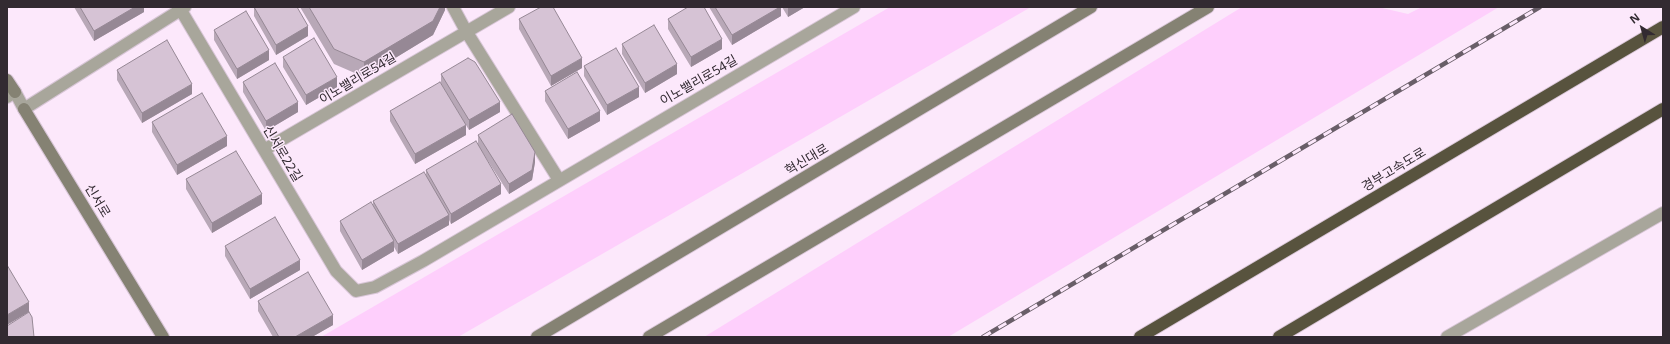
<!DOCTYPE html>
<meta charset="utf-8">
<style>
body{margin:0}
#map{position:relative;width:1670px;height:344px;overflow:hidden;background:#fce8fb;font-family:"Noto Sans",sans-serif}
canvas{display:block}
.frame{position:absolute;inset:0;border:8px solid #322a31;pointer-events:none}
.north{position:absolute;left:1622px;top:8px;width:40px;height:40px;-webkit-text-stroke:3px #fce8fb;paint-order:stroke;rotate:323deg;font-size:11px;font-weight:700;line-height:16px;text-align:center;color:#322a31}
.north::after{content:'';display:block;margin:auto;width:14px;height:18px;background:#322a31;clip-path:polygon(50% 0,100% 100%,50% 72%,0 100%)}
</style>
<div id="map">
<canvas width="1670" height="344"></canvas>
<div class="frame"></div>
<div class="north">N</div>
</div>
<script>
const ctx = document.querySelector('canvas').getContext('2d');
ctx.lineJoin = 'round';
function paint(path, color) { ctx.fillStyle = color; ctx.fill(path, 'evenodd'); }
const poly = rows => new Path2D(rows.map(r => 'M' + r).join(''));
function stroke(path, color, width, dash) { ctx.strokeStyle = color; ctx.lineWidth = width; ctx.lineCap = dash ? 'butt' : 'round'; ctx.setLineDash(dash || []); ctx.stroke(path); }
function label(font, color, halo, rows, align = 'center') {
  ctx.font = font + ' "Noto Sans","Noto Sans KR",sans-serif'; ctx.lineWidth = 3; ctx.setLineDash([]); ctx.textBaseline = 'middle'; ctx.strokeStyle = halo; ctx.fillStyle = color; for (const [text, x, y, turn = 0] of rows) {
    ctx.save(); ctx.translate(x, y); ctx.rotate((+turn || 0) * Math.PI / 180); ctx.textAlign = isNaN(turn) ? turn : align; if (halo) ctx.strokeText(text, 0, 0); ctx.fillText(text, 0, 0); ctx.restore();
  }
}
paint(poly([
 [890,7,1031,7,458,337,321,337],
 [1242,7,1378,7,1408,14,1422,7,1499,7,948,337,704,337]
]), '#fecffc');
const street = poly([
 [179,7,336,271,356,291,375,287,423,261,854,7],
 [453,7,466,31,559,180],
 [7,97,15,92,24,109,185,7],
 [264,150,509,7],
 [1447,337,1663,213]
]);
const secondary = poly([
 [7,80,15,92],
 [24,109,163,337],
 [537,337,1091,7],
 [649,337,1208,7]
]);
const highway = poly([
 [1140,337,1663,27],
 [1279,337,1663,109]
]);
stroke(street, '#d8c6d7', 14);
stroke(secondary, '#d8c6d7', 14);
stroke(highway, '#d8c6d7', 14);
stroke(street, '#a8a69b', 12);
stroke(secondary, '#858273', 12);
stroke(highway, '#58533e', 12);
const rail = poly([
 [983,337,1540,7]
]);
stroke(rail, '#695e68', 4.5);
stroke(rail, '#fce8fb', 3, [9]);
paint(poly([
 [74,7,144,7,144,12,94,41],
 [254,7,297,7,308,36,276,55,254,16],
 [300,7,445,7,445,10,433,35,364,77,334,64],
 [709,7,781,7,781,16,732,45],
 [782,7,805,7,788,17],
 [519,19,582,68,551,86,519,29],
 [668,19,722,49,691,67,668,29],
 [214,30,269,60,237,79,214,40],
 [622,44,677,74,645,93,622,54],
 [283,57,337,87,306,105,283,67],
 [584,66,639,97,607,115,584,76],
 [117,70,192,94,142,123,117,80],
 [441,74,500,112,469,130,441,84],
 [243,82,298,112,266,131,243,92],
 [545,91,600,121,568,139,545,101],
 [390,111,466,135,415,164,390,121],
 [152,122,227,146,177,175,152,132],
 [478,135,535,162,532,180,509,194,479,147,501,194,451,224,449,220,449,225,398,254,394,247,394,251,362,270,340,231,340,221,373,206,373,201,426,176,426,170,478,145],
 [186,179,262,204,212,233,186,189],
 [225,246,300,270,250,299,225,256],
 [258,301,333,325,312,337,273,337,258,311]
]), '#b8a8b7');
paint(poly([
 [135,7,144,7,144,12,94,41,94,31],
 [440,7,445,7,445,10,433,35,364,77,364,62],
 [780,7,781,7,781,16,732,45,732,35],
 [788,7,805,7,788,17],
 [308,26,308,36,276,55,276,45],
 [722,39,722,49,691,67,691,57],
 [269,50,269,60,237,79,237,69],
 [582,58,582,68,551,86,551,76],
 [677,64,677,74,645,93,645,83],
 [337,77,337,87,306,105,306,95],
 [192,84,192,94,142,123,142,113],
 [639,87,639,97,607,115,607,105],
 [298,102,298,112,266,131,266,121],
 [500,102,500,112,469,130,469,120],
 [600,111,600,121,568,139,568,129],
 [466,125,466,135,415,164,415,154],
 [227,136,227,146,177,175,177,165],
 [535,152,535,162,532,180,509,194,509,184],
 [501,184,501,194,451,224,451,214],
 [262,194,262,204,212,233,212,223],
 [449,215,449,225,398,254,398,244],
 [394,241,394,251,362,270,362,260],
 [300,260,300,270,250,299,250,289],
 [29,302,29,312,7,325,7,315],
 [333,315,333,325,312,337,295,337]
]), '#968895');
const building = poly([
 [80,7,135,7,94,31,80,7],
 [254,7,297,7,308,26,276,45,254,7],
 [309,7,440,7,433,21,364,62,334,49,309,7],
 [541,7,553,7,582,58,551,76,519,19,541,7],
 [688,7,704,7,722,39,691,57,668,19,688,7],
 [715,7,780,7,732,35,715,7],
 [246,11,269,50,237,69,214,30,246,11],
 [654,25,677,64,645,83,622,44,654,25],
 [314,38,337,77,306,95,283,57,314,38],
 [167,40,192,84,142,113,117,70,167,40],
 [616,48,639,87,607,105,584,66,616,48],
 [468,58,475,62,500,102,469,120,441,74,468,58],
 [275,63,298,102,266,121,243,82,275,63],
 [577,72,600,111,568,129,545,91,577,72],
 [440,82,466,125,415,154,390,111,440,82],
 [202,93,227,136,177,165,152,122,202,93],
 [512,114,535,152,532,170,509,184,478,135,512,114],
 [476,141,501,184,451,214,426,170,476,141],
 [236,151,262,194,212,223,186,179,236,151],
 [424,172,449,215,398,244,373,201,424,172],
 [371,202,394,241,362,260,340,221,371,202],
 [275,217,300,260,250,289,225,246,275,217],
 [7,265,29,302,7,315,7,265],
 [308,272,333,315,295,337,279,337,258,301,308,272],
 [29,312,32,317,34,337,7,337,7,326,29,312]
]);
paint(building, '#d6c3d5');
stroke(building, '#968895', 1);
label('13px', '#322a31', '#fce8fb', [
 ["이노밸리로54길",358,79,-31],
 ["이노밸리로54길",699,81,-30],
 ["신서로22길",282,154,59],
 ["혁신대로",807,160,-31],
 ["경부고속도로",1394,170,-31],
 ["신서로",97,201,59]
]);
</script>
